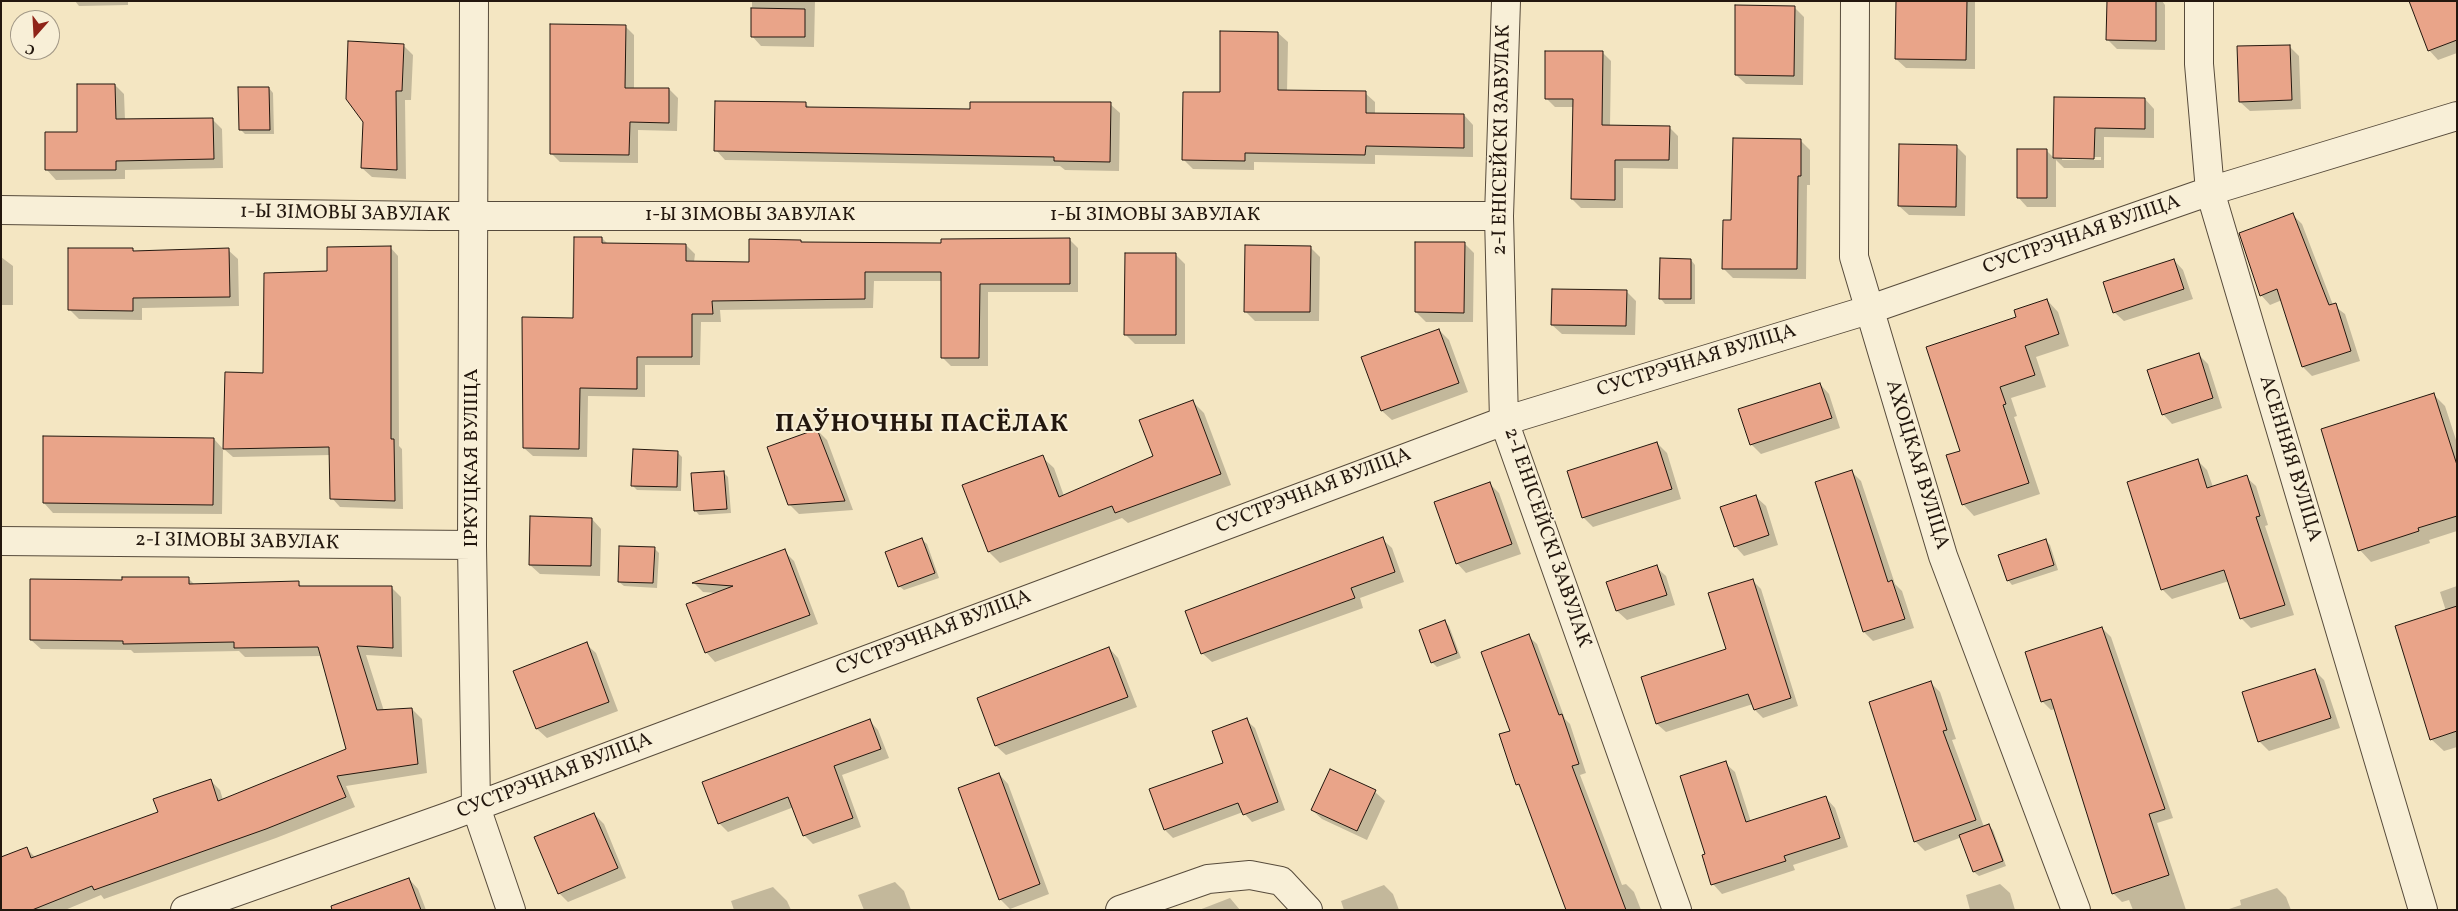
<!DOCTYPE html>
<meta charset="utf-8">
<style>
body{margin:0}
#map{position:relative;width:2458px;height:911px;overflow:hidden;background:#f4e6c2;font-family:Vollkorn,serif}
canvas{display:block}
.frame{position:absolute;inset:0;border:2px solid #23170e;pointer-events:none}
.north{position:absolute;left:10px;top:10px;width:50px;height:50px;box-sizing:border-box;background:#f8efd7;border:1px solid #a39987;border-radius:50%;rotate:199deg;font-size:14px;font-weight:700;line-height:20px;text-align:center;color:#23170e}
.north::after{content:'';display:block;margin:auto;width:18px;height:22px;background:#8f2418;clip-path:polygon(50% 0,100% 100%,50% 72%,0 100%)}
</style>
<div id="map">
<canvas width="2458" height="911"></canvas>
<div class="frame"></div>
<div class="north">С</div>
</div>
<script>
const ctx = document.querySelector('canvas').getContext('2d');
ctx.lineJoin = 'round';
function paint(path, color) { ctx.fillStyle = color; ctx.fill(path, 'evenodd'); }
const poly = rows => new Path2D(rows.map(r => 'M' + r).join(''));
function stroke(path, color, width, dash) { ctx.strokeStyle = color; ctx.lineWidth = width; ctx.lineCap = dash ? 'butt' : 'round'; ctx.setLineDash(dash || []); ctx.stroke(path); }
function label(font, color, halo, rows, align = 'center') {
  ctx.font = font + ' Vollkorn,serif'; ctx.lineWidth = 4; ctx.setLineDash([]); ctx.textBaseline = 'middle'; ctx.strokeStyle = halo; ctx.fillStyle = color; for (const [text, x, y, turn = 0] of rows) {
    ctx.save(); ctx.translate(x, y); ctx.rotate((+turn || 0) * Math.PI / 180); ctx.textAlign = isNaN(turn) ? turn : align; if (halo) ctx.strokeText(text, 0, 0); ctx.fillText(text, 0, 0); ctx.restore();
  }
}
paint(poly([
 [75,1,128,1,128,5,79,6],
 [752,1,815,1,814,47,761,46,752,36],
 [1897,1,1975,1,1975,69,1906,68,1896,59],
 [2108,1,2162,1,2165,5,2165,50,2117,49,2108,40],
 [2457,1,2457,53,2438,60,2429,50],
 [1794,7,1804,17,1803,85,1746,84,1736,75],
 [625,26,634,35,634,89,669,89,678,98,677,131,638,130,638,163,560,162,551,153],
 [1278,33,1288,42,1287,92,1365,93,1375,102,1375,114,1464,115,1473,125,1473,157,1375,155,1375,164,1254,162,1254,170,1193,169,1184,160,1221,93],
 [403,45,413,55,411,100,405,100,406,179,372,177,362,168],
 [2289,46,2299,56,2301,109,2250,111,2240,102],
 [1603,53,1611,61,1610,126,1669,127,1678,136,1678,169,1623,168,1623,208,1581,208,1572,199,1574,107,1555,107,1546,98],
 [115,85,124,94,125,120,212,119,222,129,223,168,125,170,125,179,56,180,47,170,78,134],
 [269,88,273,93,274,134,245,134,240,129],
 [2055,98,2145,99,2154,109,2154,138,2104,137,2104,168,2064,168,2056,160,2056,207,2027,207,2018,197,2047,151,2054,158],
 [2062,157,2101,157,2101,160,2062,160],
 [805,103,810,108,971,110,1110,104,1120,113,1119,171,1065,170,1060,166,725,160,716,150],
 [1801,141,1810,150,1810,185,1807,185,1806,279,1733,278,1723,268,1733,222],
 [1956,146,1966,156,1965,216,1909,215,1899,206],
 [2292,214,2302,224,2333,305,2345,314,2360,361,2312,376,2303,367,2282,300,2270,305,2261,295],
 [602,238,608,244,686,245,695,254,694,262,750,263,801,241,803,244,943,244,1069,239,1078,248,1078,292,988,292,988,366,951,366,942,357,942,281,874,281,873,308,720,310,721,322,701,322,700,365,645,365,645,397,588,396,587,457,533,456,524,448,574,319],
 [1464,243,1474,253,1473,322,1426,322,1416,312],
 [390,247,398,256,399,446,402,449,403,509,340,507,332,498,331,455,233,457,224,449,227,373,265,374,329,272],
 [1310,247,1320,257,1319,321,1255,321,1245,311],
 [133,250,135,252,228,250,238,259,239,306,142,308,142,320,79,319,69,309],
 [1175,254,1185,264,1185,344,1135,344,1125,334],
 [1,257,13,266,13,305,1,305],
 [1691,260,1695,265,1695,304,1665,304,1661,299],
 [2174,260,2183,270,2193,299,2124,321,2114,312],
 [1626,291,1636,301,1635,335,1562,334,1552,325],
 [2047,300,2058,312,2069,346,2036,357,2046,387,2011,398,2017,416,2014,417,2040,494,1974,516,1963,504,1962,452,2018,318],
 [1439,330,1449,340,1468,392,1392,420,1382,411,1363,358],
 [2199,355,2208,364,2222,408,2172,424,2163,414],
 [1820,384,1829,394,1840,428,1761,454,1751,444],
 [2433,394,2445,406,2457,443,2457,531,2429,540,2430,543,2371,562,2360,550],
 [1193,402,1204,413,1231,485,1128,523,1122,518,1000,563,989,552,964,486,1042,457,1054,468,1064,496,1154,456],
 [817,430,827,440,853,510,799,514,789,504],
 [214,439,223,449,222,514,53,513,44,503],
 [1657,443,1667,453,1681,499,1593,527,1583,517],
 [677,452,682,457,681,491,637,490,632,485],
 [2198,461,2207,470,2213,487,2246,477,2256,486,2268,525,2265,526,2294,615,2251,628,2242,619,2229,581,2172,599,2162,589],
 [1852,472,1861,481,1895,584,1902,591,1914,628,1873,641,1864,632,1852,595],
 [724,473,728,477,731,513,699,515,695,510],
 [1490,484,1499,493,1521,554,1466,573,1457,563],
 [1756,497,1766,506,1778,545,1744,556,1735,546],
 [592,519,601,529,600,576,540,574,530,565],
 [1382,539,1392,548,1404,582,1360,598,1363,608,1212,662,1202,653],
 [922,540,927,544,939,578,904,590,899,586],
 [2045,540,2050,545,2058,570,2012,585,2008,580],
 [654,548,659,553,657,588,624,586,619,582],
 [784,551,794,561,818,624,715,662,706,652,717,593,703,592,695,584],
 [1656,567,1666,576,1675,605,1627,620,1617,611,1608,582],
 [188,578,195,585,298,583,303,588,391,587,401,597,402,657,366,655,384,711,412,709,422,719,427,773,346,786,355,807,276,838,104,899,101,895,65,910,1,910,26,848,36,858,159,813,210,780,220,790,223,800,348,750,322,656,245,657,239,651,134,653,131,650,41,649,31,640,124,581],
 [1753,581,1761,589,1798,706,1763,718,1755,710,1753,704,1666,732,1657,724,1642,677,1727,650],
 [2457,586,2457,747,2444,751,2431,739,2446,611,2440,592],
 [1445,622,1449,626,1461,658,1437,667,1432,662],
 [2102,628,2111,637,2173,818,2157,823,2186,910,2133,910,2129,900,2122,902,2113,893,2055,709,2051,710,2042,701],
 [1528,636,1537,644,1565,719,1570,724,1586,773,1580,775,1622,885,1626,884,1634,892,1641,910,1565,910,1566,906,1523,790,1517,784,1511,732],
 [586,644,596,653,618,711,547,738,537,729,515,671],
 [1109,648,1118,658,1137,707,1006,755,996,746,978,699],
 [2314,670,2324,680,2340,728,2269,751,2259,741],
 [1931,683,1940,692,1956,739,1952,740,1984,827,1989,826,1993,830,2006,866,1979,876,1974,872,1962,837,1925,851,1915,841],
 [1246,720,1255,728,1285,810,1252,822,1243,812,1173,838,1165,830,1225,763],
 [870,721,878,730,889,758,842,775,861,827,813,844,804,835,794,807,728,832,719,823],
 [1725,763,1735,772,1751,822,1826,798,1835,808,1848,847,1793,865,1795,870,1722,894,1713,884],
 [999,774,1008,784,1049,894,1010,909,1000,899],
 [1375,792,1385,801,1367,840,1322,819,1312,810],
 [594,814,604,824,626,878,568,902,559,893],
 [409,879,418,889,426,910,336,910],
 [895,882,904,891,911,910,864,910,858,895],
 [2000,884,2010,893,2015,910,1970,910,1966,895],
 [1384,885,1393,894,1399,910,1344,910,1341,901],
 [773,887,787,901,791,910,734,910,731,901],
 [2277,888,2286,897,2291,910,2226,910,2241,905,2240,900],
 [1230,898,1240,910,1199,910]
]), '#0003');
const building = poly([
 [1896,1,1967,1,1966,60,1895,59,1896,1],
 [2107,1,2156,1,2156,41,2106,40,2107,1],
 [2409,1,2457,1,2457,40,2428,51,2409,1],
 [1735,5,1795,6,1794,76,1735,75,1735,5],
 [751,8,805,9,805,37,751,37,751,8],
 [550,24,626,25,625,88,669,88,669,123,630,122,629,155,550,154,550,24],
 [1220,31,1278,32,1278,90,1366,91,1366,113,1464,114,1464,148,1366,146,1365,155,1245,153,1245,161,1182,160,1183,92,1220,92,1220,31],
 [348,41,404,44,402,91,396,91,397,170,361,168,363,122,346,99,348,41],
 [2290,45,2292,100,2239,102,2237,46,2290,45],
 [1545,51,1603,51,1602,125,1670,126,1669,160,1615,160,1615,200,1571,199,1573,99,1545,99,1545,51],
 [77,84,115,84,116,119,213,118,214,159,116,161,116,170,45,170,45,132,77,132,77,84],
 [238,87,269,87,270,130,239,130,238,87],
 [2054,97,2145,98,2145,129,2095,128,2094,159,2053,158,2054,97],
 [715,101,806,102,806,107,970,109,970,102,1111,102,1110,162,1054,161,1054,157,714,151,715,101],
 [1733,138,1801,139,1801,176,1798,176,1797,269,1722,269,1723,220,1731,220,1733,138],
 [1899,144,1957,145,1956,207,1898,206,1899,144],
 [2017,149,2047,149,2047,198,2017,198,2017,149],
 [2293,213,2329,305,2336,303,2351,351,2302,367,2277,289,2260,296,2239,233,2293,213],
 [574,237,602,237,602,243,686,244,686,261,749,262,749,239,801,240,801,242,941,243,941,239,1070,238,1070,284,980,284,979,358,941,358,941,272,865,272,865,299,712,301,713,314,692,314,692,357,637,357,637,389,580,388,579,449,523,448,522,317,573,318,574,237],
 [1415,242,1465,242,1464,313,1415,312,1415,242],
 [1245,245,1311,246,1310,312,1244,312,1245,245],
 [391,246,391,439,394,439,395,501,330,499,329,447,223,449,225,372,263,373,264,273,327,271,327,247,391,246],
 [68,248,133,248,133,251,229,248,230,297,133,298,133,311,68,310,68,248],
 [1125,253,1176,253,1176,335,1124,335,1125,253],
 [1660,258,1691,259,1691,299,1659,299,1660,258],
 [2174,259,2184,289,2113,313,2103,282,2174,259],
 [1552,289,1627,290,1626,326,1551,325,1552,289],
 [2047,299,2059,334,2025,346,2035,375,2000,387,2006,404,2003,405,2029,483,1962,505,1946,455,1960,451,1926,347,2016,317,2014,310,2047,299],
 [1439,329,1459,383,1381,411,1361,357,1439,329],
 [2199,353,2213,398,2162,415,2147,370,2199,353],
 [1820,383,1832,418,1750,445,1738,409,1820,383],
 [2434,393,2457,465,2457,516,2418,528,2419,531,2358,551,2321,429,2434,393],
 [1193,400,1221,474,1115,513,1112,506,988,552,962,485,1043,455,1059,497,1153,456,1139,420,1193,400],
 [817,429,845,501,788,505,767,447,817,429],
 [43,436,214,438,213,505,43,503,43,436],
 [1657,442,1672,489,1582,518,1567,471,1657,442],
 [633,449,678,451,677,487,631,486,633,449],
 [2198,459,2207,488,2247,475,2260,516,2256,517,2285,605,2240,619,2224,570,2161,590,2127,482,2198,459],
 [1852,470,1888,582,1892,580,1905,619,1863,632,1815,482,1852,470],
 [724,471,727,509,694,511,691,473,724,471],
 [1490,482,1512,544,1456,564,1434,502,1490,482],
 [1756,495,1769,535,1734,547,1720,507,1756,495],
 [530,516,592,518,591,566,529,565,530,516],
 [1383,537,1395,572,1351,588,1355,598,1201,654,1185,611,1383,537],
 [922,538,935,573,898,587,885,552,922,538],
 [2046,539,2054,565,2007,581,1998,555,2046,539],
 [619,546,655,547,653,583,618,582,619,546],
 [785,549,810,615,705,653,686,604,733,586,692,583,785,549],
 [1657,565,1667,595,1616,611,1606,582,1657,565],
 [122,577,189,577,189,584,299,581,299,586,392,586,393,648,357,646,377,710,412,708,418,764,337,776,346,797,266,829,94,890,92,886,32,910,1,910,1,857,27,847,31,858,158,812,153,799,211,779,218,801,346,749,318,647,234,648,234,642,123,644,123,641,30,640,30,579,122,580,122,577],
 [1753,579,1791,698,1754,710,1748,694,1656,724,1641,677,1726,649,1708,593,1753,579],
 [2457,606,2457,731,2430,740,2395,626,2457,606],
 [1445,620,1457,653,1431,663,1419,630,1445,620],
 [2102,627,2165,809,2149,814,2169,875,2112,894,2051,699,2041,702,2025,652,2102,627],
 [1529,634,1559,715,1562,714,1579,764,1572,766,1626,910,1566,910,1519,784,1516,785,1499,734,1510,731,1481,652,1529,634],
 [587,642,609,702,536,729,513,671,587,642],
 [1109,647,1128,697,995,746,977,698,1109,647],
 [2315,669,2331,718,2258,742,2242,692,2315,669],
 [1931,681,1947,730,1943,731,1976,820,1914,842,1869,702,1931,681],
 [1247,718,1278,802,1243,815,1238,803,1164,830,1149,789,1223,763,1212,731,1247,718],
 [870,719,881,749,834,766,853,818,803,836,788,797,718,824,702,782,870,719],
 [1726,761,1746,822,1826,796,1840,838,1784,856,1786,861,1711,885,1702,855,1705,854,1680,776,1726,761],
 [1330,769,1376,790,1357,831,1311,810,1330,769],
 [999,773,1040,884,999,900,958,788,999,773],
 [594,813,618,868,558,894,534,837,594,813],
 [1989,824,2003,861,1973,872,1959,835,1989,824],
 [409,878,421,910,332,910,331,906,409,878]
]);
paint(building, '#e9a489');
stroke(building, '#23170e', 1);
const minor = poly([
 [474,1,472,545,476,807,511,910],
 [1506,1,1499,216,1504,421,1677,910],
 [1855,1,1854,257,1943,556,2076,910],
 [2199,1,2199,64,2210,191,2423,910],
 [1,210,431,216,1499,216],
 [1,541,472,545],
 [185,910,450,816,1504,421,1868,310,2210,191,2457,116],
 [1120,910,1208,879,1250,875,1281,881,1308,910]
]);
stroke(minor, '#574b3b', 30);
stroke(minor, '#f8efd7', 28);
label('20px', '#23170e', '#f8efd7', [
 ["2-І ЕНІСЕЙСКІ ЗАВУЛАК",1503,140,-89],
 ["1-Ы ЗІМОВЫ ЗАВУЛАК",345,215,1],
 ["1-Ы ЗІМОВЫ ЗАВУЛАК",750,216],
 ["1-Ы ЗІМОВЫ ЗАВУЛАК",1155,216],
 ["СУСТРЭЧНАЯ ВУЛІЦА",2082,236,-19],
 ["СУСТРЭЧНАЯ ВУЛІЦА",1697,362,-17],
 ["ІРКУЦКАЯ ВУЛІЦА",473,458,-90],
 ["АСЕННЯЯ ВУЛІЦА",2289,459,73],
 ["АХОЦКАЯ ВУЛІЦА",1916,465,73],
 ["СУСТРЭЧНАЯ ВУЛІЦА",1314,492,-21],
 ["2-І ЕНІСЕЙСКІ ЗАВУЛАК",1546,538,71],
 ["2-І ЗІМОВЫ ЗАВУЛАК",237,543,1],
 ["СУСТРЭЧНАЯ ВУЛІЦА",934,634,-21],
 ["СУСТРЭЧНАЯ ВУЛІЦА",555,777,-21]
]);
ctx.letterSpacing = '1px';
label('bold 25px', '#23170e', '#f8efd7', [
 ["ПАЎНОЧНЫ ПАСЁЛАК",922,426]
]);
ctx.letterSpacing = '0px';
</script>
